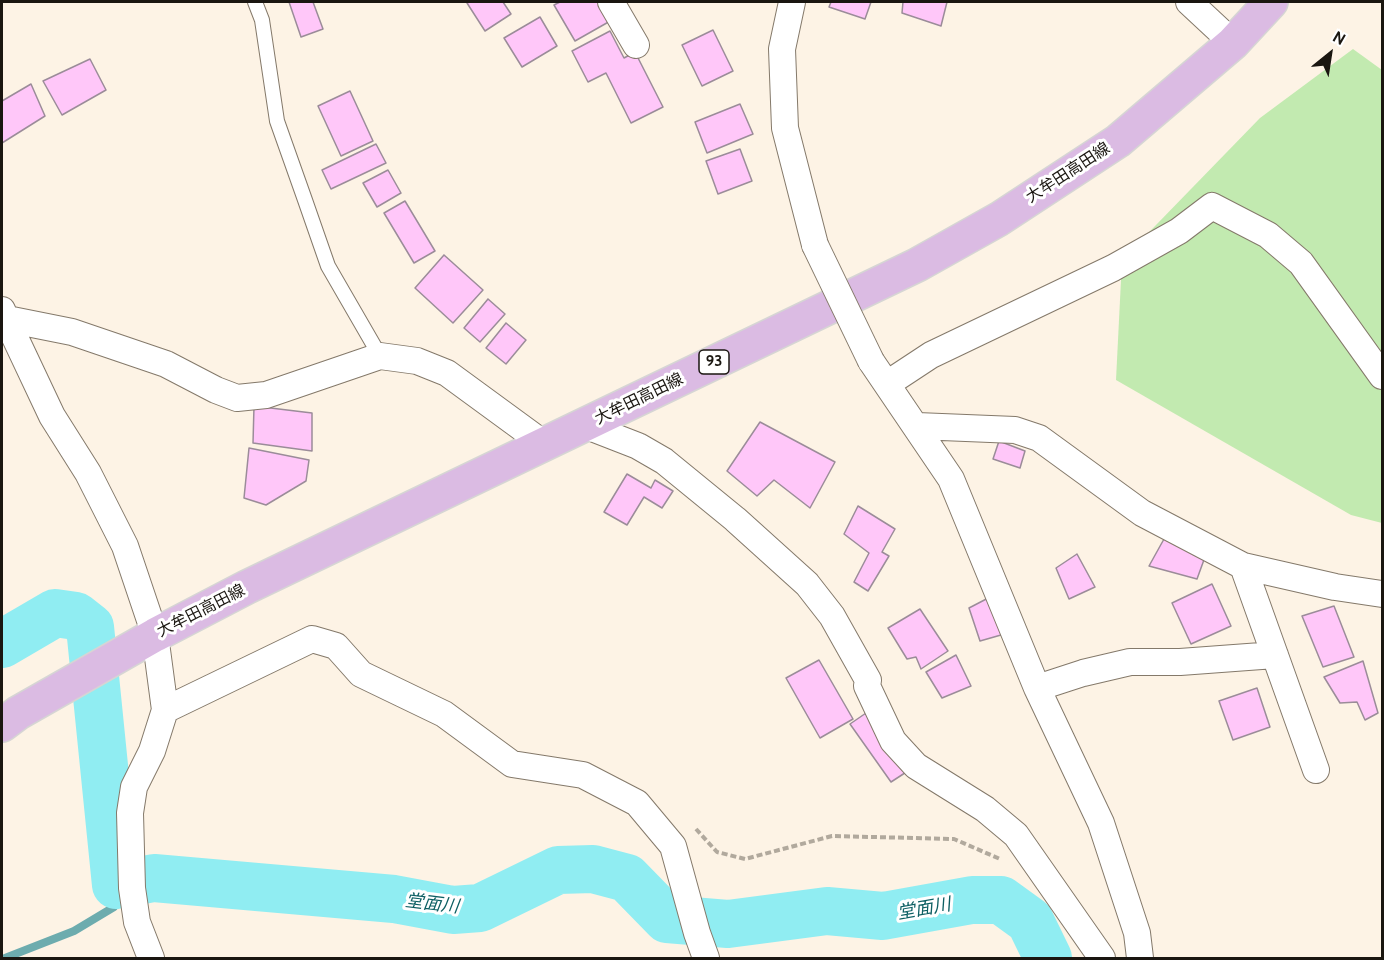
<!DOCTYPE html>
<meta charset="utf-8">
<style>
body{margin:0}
#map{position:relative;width:1384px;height:960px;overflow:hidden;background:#fdf3e5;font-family:Cabin,sans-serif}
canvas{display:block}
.frame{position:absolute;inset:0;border:3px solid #1a1610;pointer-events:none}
.north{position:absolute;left:1300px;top:24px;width:60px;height:60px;-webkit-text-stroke:4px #fff;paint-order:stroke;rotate:30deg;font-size:16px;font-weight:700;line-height:24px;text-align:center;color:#1a1610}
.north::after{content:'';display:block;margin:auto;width:21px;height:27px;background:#1a1610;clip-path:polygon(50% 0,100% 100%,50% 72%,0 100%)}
</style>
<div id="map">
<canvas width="1384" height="960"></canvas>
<div class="frame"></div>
<div class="north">N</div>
</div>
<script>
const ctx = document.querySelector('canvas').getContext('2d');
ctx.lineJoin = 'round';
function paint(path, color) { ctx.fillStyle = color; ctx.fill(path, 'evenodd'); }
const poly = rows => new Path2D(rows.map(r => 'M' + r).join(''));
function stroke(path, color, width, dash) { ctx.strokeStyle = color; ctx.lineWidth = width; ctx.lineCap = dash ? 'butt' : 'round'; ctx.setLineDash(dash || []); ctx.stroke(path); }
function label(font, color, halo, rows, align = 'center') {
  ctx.font = font + ' Cabin,"Noto Sans JP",sans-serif'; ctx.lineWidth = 6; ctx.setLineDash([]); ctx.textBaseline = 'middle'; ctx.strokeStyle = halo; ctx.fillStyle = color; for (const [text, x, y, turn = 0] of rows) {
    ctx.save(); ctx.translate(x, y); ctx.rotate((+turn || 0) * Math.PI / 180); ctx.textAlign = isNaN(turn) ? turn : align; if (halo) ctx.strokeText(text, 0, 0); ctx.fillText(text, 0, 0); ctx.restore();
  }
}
paint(poly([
 [1353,49,1382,70,1382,523,1351,515,1116,380,1122,260,1260,118]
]), '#c2eab0');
stroke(poly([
 [5,958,74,931,114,907,118,896,116,885]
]), '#6dacae', 8);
stroke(poly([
 [2,644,55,613,76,616,90,627,116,885,154,878,394,899,453,910,480,908,558,870,593,869,627,878,667,919,728,924,827,911,883,916,972,900,1001,900,1030,921,1048,958]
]), '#90edf2', 48);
const building = poly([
 [289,2,313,2,323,29,301,37,289,2],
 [469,2,503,2,511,14,485,31,467,3,469,2],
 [560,2,601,2,612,20,575,41,554,5,560,2],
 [831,2,871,2,865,19,829,7,831,2],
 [903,2,947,2,941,26,902,13,903,2],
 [540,17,557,46,522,67,504,38,540,17],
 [713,30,733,71,702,86,682,45,713,30],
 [610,31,624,58,635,52,663,107,631,123,606,73,588,82,572,51,610,31],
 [90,59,106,90,62,115,43,81,90,59],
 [31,84,45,116,2,143,2,101,31,84],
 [350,91,373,141,341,156,318,106,350,91],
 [740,104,753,134,707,153,695,122,740,104],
 [376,144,386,163,331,189,322,170,376,144],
 [740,149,752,181,718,194,706,161,740,149],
 [388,170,401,193,377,207,363,183,388,170],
 [405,201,435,251,414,263,384,213,405,201],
 [444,255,483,290,453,323,415,288,444,255],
 [488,299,505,314,480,342,464,328,488,299],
 [506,323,526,340,506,364,486,348,506,323],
 [254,406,312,413,312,451,253,443,254,406],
 [760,422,835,462,810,508,774,480,757,496,727,471,760,422],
 [999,441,1025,451,1020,468,993,459,999,441],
 [249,448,309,460,306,481,266,505,244,498,249,448],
 [627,474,651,488,655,480,673,491,662,508,644,497,627,525,604,512,627,474],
 [858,506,895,529,882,552,889,556,868,591,854,582,869,553,844,534,858,506],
 [1164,539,1205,557,1197,579,1149,566,1164,539],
 [1077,554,1095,587,1069,599,1056,568,1077,554],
 [1212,584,1231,626,1191,644,1172,603,1212,584],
 [994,595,1008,633,980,641,969,608,994,595],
 [1334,606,1354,657,1323,667,1302,616,1334,606],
 [920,609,948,651,921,669,916,657,907,659,888,628,920,609],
 [956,655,971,686,942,698,926,672,956,655],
 [819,660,853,719,820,738,786,678,819,660],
 [1363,661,1378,713,1365,720,1357,702,1340,703,1324,677,1363,661],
 [1257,688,1270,727,1233,740,1219,701,1257,688],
 [869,711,911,769,891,782,850,724,869,711]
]);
paint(building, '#ffc7f9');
stroke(building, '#9b8c99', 1.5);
const lane = poly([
 [255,2,262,20,277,121,305,200,328,266,380,356]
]);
const street = poly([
 [611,2,636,45],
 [792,2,782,49,785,128,815,245],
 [1189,2,1233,43],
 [2,310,52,416,88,473,125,546,155,635,165,710,152,751,134,787,130,813,132,888,137,922,151,958],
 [2,316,7,319,72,332,166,364,216,390,237,398,266,395,380,356,417,361,447,373,544,444],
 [871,361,951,479,1037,688,1101,823,1137,933,1140,958],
 [887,384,931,355,1113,268,1179,231,1212,206,1268,235,1301,263,1382,376],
 [584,425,638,446,664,461,735,519,807,584,832,616,868,680,867,686,893,741,916,766,985,809,1016,835,1102,958],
 [917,426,1015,430,1039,438,1142,513,1243,566,1335,587,1382,594],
 [1243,566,1316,770],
 [1037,688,1083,673,1130,662,1180,662,1275,655],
 [165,710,312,639,336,646,361,674,444,714,512,764,583,775,637,803,673,846,697,933,706,958]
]);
const primary = poly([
 [2,725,18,713,155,635,247,587,917,265,999,219,1118,141,1233,43,1271,2]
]);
stroke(lane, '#84796a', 16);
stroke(street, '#84796a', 28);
stroke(primary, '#d6d5d4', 36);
stroke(poly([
 [696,829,717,852,745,859,832,836,954,839,1000,859]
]), '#b1a99d', 4, [6, 3]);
stroke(lane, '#fff', 14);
stroke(street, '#fff', 26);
stroke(primary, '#dbbbe3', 33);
const streetBridge = poly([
 [815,245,871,361]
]);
stroke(streetBridge, '#84796a', 28, []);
stroke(streetBridge, '#fff', 26);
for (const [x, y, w] of [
 [714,362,30]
]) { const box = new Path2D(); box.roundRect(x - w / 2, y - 12, w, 24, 4.5); ctx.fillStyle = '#fff'; ctx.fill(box); stroke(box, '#1a1610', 1.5); }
label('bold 15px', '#1a1610', null, [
 ["93",714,362]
]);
label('16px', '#1a1610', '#fff', [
 ["大牟田高田線",1068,173,-33],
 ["大牟田高田線",639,399,-26],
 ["大牟田高田線",201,611,-27]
]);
label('italic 18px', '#0d5f63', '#fff', [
 ["堂面川",432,904,7],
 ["堂面川",924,909,-10]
]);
</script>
